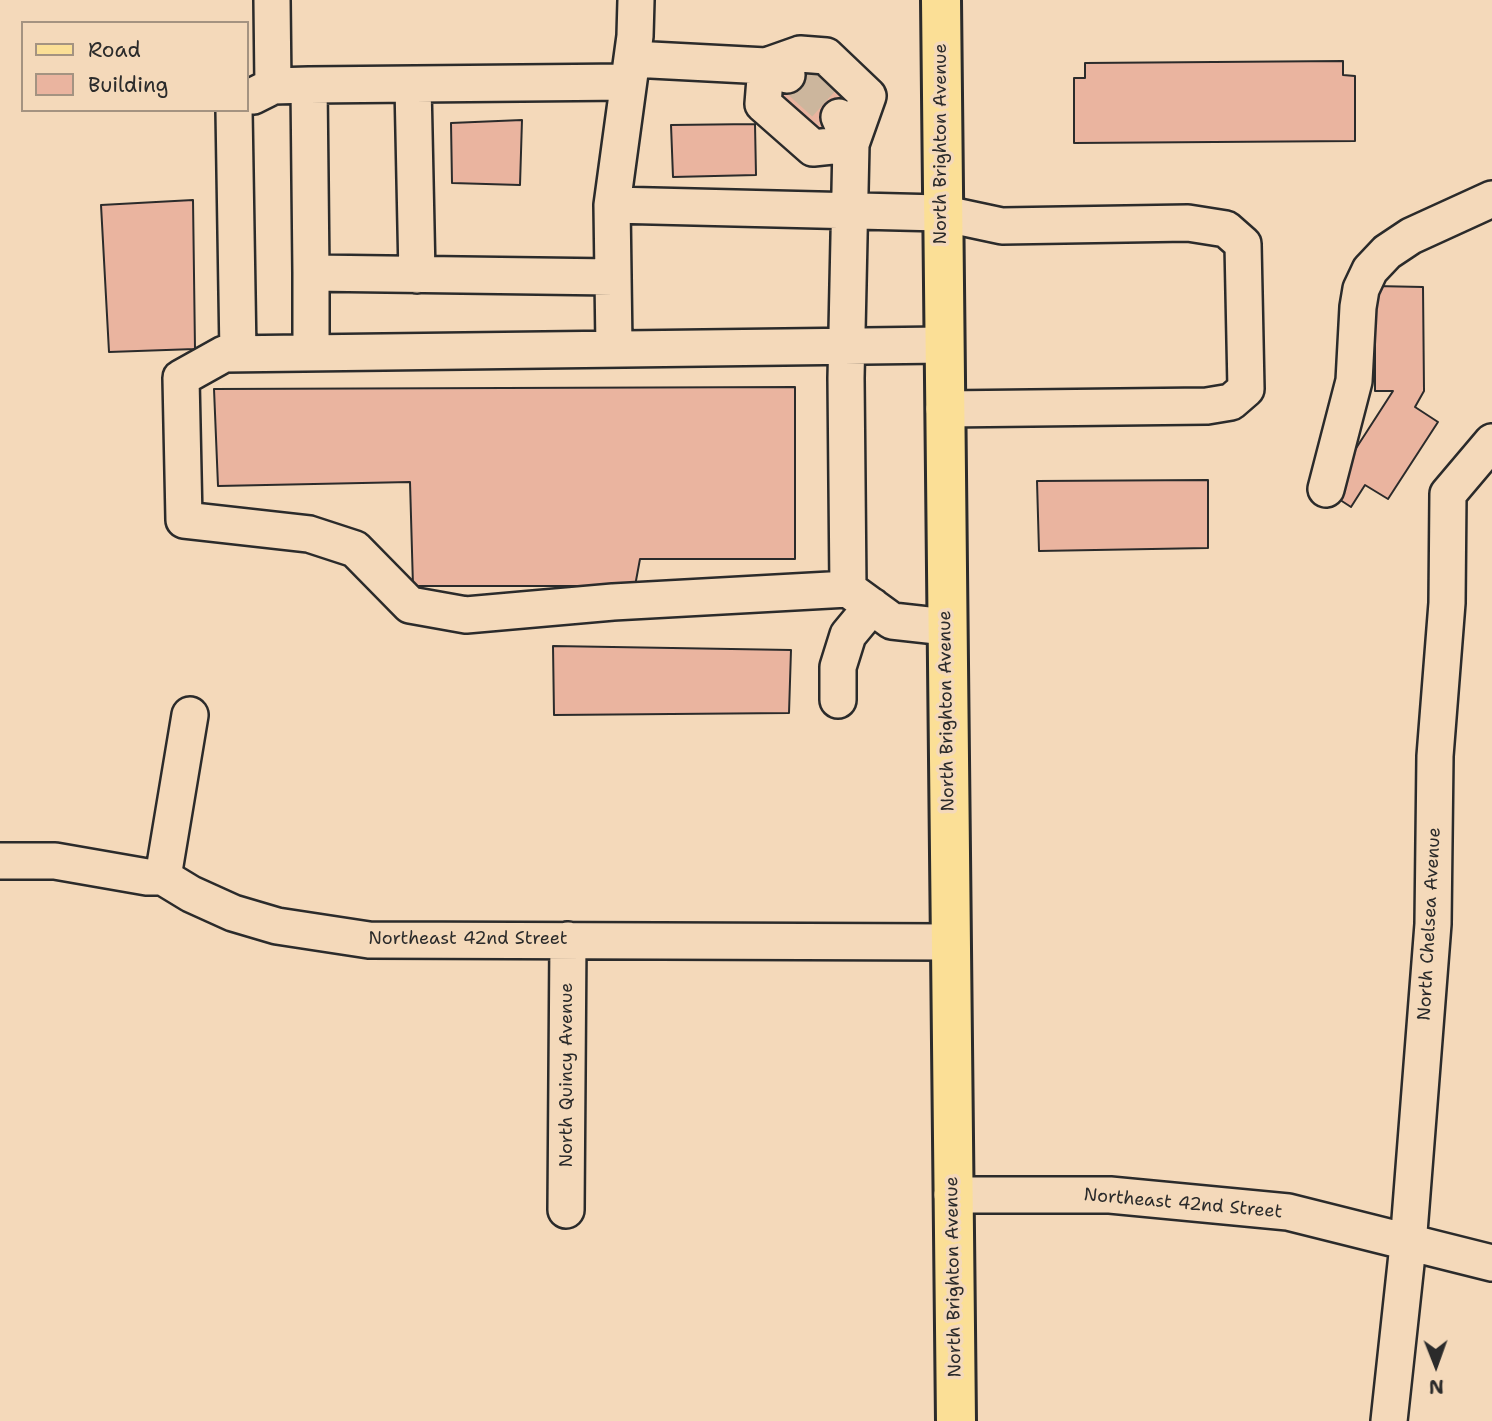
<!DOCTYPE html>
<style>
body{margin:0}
#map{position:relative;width:1492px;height:1421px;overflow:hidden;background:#f4d9ba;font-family:"Shantell Sans",sans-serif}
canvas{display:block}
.legend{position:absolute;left:21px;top:21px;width:228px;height:91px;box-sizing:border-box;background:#f4d9ba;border:2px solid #a49381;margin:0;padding:9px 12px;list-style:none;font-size:21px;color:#2b2b2b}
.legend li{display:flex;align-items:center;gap:14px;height:35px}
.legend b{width:35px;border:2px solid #a49381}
.north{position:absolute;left:1401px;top:1330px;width:70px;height:70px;-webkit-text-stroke:5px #f4d9ba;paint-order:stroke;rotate:179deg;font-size:19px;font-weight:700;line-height:28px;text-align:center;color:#2b2b2b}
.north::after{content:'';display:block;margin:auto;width:24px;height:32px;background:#2b2b2b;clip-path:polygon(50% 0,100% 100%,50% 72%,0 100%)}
</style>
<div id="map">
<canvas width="1492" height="1421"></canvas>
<ul class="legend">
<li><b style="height:9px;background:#fbdf96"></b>Road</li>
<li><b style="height:19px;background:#eab49f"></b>Building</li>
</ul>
<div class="north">N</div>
</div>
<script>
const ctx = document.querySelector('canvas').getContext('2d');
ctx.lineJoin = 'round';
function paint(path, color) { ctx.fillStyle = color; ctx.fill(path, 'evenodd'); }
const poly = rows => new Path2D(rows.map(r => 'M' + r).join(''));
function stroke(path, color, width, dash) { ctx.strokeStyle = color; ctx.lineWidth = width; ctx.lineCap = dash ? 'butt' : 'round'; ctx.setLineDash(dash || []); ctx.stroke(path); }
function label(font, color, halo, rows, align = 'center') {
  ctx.font = font + ' "Shantell Sans",sans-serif'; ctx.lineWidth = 7; ctx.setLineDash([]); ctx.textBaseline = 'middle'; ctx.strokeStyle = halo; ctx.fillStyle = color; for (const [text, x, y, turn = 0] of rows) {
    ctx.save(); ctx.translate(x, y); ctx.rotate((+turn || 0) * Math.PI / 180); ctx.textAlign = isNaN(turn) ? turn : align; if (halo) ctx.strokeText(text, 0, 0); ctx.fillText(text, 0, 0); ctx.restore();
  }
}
const building = poly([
 [1343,61,1343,75,1355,76,1355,141,1074,143,1074,78,1085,78,1085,63,1343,61],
 [817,62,857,99,821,136,780,97,817,62],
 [522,120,520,185,452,183,451,123,522,120],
 [755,124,756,175,673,177,671,125,755,124],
 [193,200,195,349,109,352,101,205,193,200],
 [1375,286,1423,287,1424,391,1415,407,1438,422,1388,499,1365,485,1351,507,1331,494,1342,470,1393,391,1375,391,1375,286],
 [795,387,795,559,640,559,635,586,413,586,410,482,218,486,214,389,795,387],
 [1208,480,1208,548,1039,551,1037,481,1208,480],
 [553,646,791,650,789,713,554,715,553,646]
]);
paint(building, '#eab49f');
stroke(building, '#2b2b2b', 2);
stroke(poly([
 [798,80,839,117]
]), '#ccb69d', 35, [35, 18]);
const minor = poly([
 [800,54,826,56,868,96,851,144,813,148,763,104,766,66,800,54],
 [632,59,766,66,787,75],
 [309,85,628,82],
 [413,85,417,275],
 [273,86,309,85,311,273],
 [253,96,273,86,272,0],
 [234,110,238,354],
 [839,117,851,144,846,378,848,589,892,621,946,627],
 [612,205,941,213,1002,226,1188,223,1226,229,1243,244,1246,389,1231,402,1207,406,944,409],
 [614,347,612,205,635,36,636,0],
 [311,353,311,273,613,277],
 [1326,489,1354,381,1358,307,1361,289,1370,270,1387,252,1411,236,1492,199],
 [848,589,613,602,466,615,410,605,355,549,309,534,184,520,181,378,224,354,944,345],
 [838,700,838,667,848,635,872,606],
 [0,861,55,861,147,877,163,877,191,894,233,913,277,926,369,940,949,942],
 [163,877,190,715],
 [952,1195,1110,1195,1288,1212,1492,1263],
 [566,1210,568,940],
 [1389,1421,1408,1245,1433,924,1435,756,1447,603,1448,494,1492,442]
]);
const major = poly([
 [941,0,956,1421]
]);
stroke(minor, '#2b2b2b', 40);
stroke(major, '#2b2b2b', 44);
stroke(minor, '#f4d9ba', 35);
stroke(major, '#fbdf96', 38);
label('18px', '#2b2b2b', '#f4d9ba', [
 ["North Brighton Avenue",941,144,-90],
 ["North Brighton Avenue",947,711,-91],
 ["North Chelsea Avenue",1430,924,-87],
 ["Northeast 42nd Street",468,939],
 ["North Quincy Avenue",567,1075,-90],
 ["Northeast 42nd Street",1183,1204,5],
 ["North Brighton Avenue",954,1277,-91]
]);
</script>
